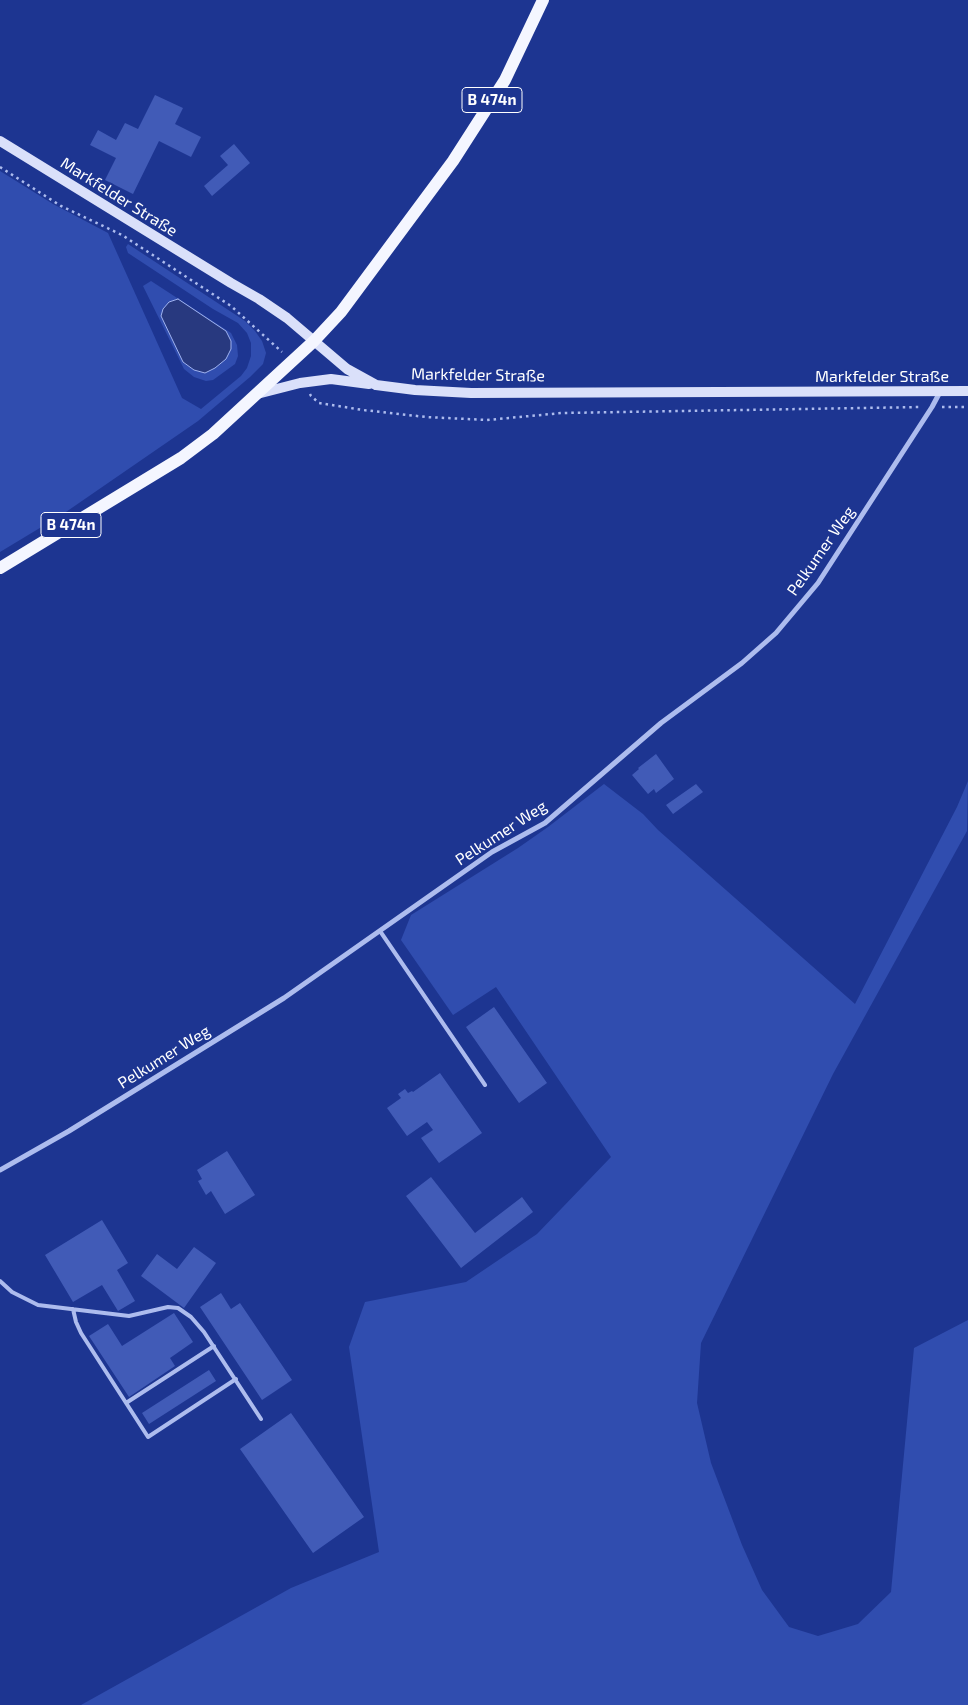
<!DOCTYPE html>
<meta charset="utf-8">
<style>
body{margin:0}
canvas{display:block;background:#1d3591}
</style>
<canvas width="968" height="1705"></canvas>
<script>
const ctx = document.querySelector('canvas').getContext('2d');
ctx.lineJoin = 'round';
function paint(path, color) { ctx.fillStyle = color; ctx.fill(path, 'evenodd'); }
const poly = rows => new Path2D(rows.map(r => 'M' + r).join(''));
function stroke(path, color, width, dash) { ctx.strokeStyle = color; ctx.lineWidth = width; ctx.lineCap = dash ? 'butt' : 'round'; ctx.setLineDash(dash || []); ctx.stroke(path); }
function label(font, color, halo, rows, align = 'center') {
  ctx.font = font + ' "Exo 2",sans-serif'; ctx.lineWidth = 4; ctx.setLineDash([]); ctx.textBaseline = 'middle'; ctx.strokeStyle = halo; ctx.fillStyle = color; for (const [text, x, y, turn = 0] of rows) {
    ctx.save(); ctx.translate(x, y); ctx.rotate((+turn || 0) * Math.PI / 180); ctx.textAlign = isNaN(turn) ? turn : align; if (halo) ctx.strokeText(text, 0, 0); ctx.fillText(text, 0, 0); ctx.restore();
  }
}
paint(poly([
 [0,171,53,204,108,233,182,398,201,409,241,376,247,368,251,356,251,343,247,333,238,323,213,309,128,253,126,247,128,244,245,321,255,331,262,341,266,353,263,364,250,377,198,421,63,514,0,552],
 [151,281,231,333,237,345,238,356,235,364,213,380,206,381,194,377,184,369,143,286],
 [178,299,226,331,231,341,231,349,205,373,194,370,183,362,169,302],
 [968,781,967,831,833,1074,701,1343,697,1403,711,1463,742,1545,762,1590,789,1627,818,1636,858,1624,891,1592,914,1348,968,1320,968,1705,81,1705,291,1588,379,1552,349,1347,365,1302,466,1282,537,1234,611,1157,496,987,453,1015,401,940,411,915,518,848,548,827,604,784,643,814,658,830,855,1004,957,807]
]), '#304daf');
const water = poly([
 [178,299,226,331,231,341,231,349,226,359,215,368,205,373,194,370,183,362,161,316,163,309,169,302,178,299]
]);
paint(water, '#28397f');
stroke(water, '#a0b3f0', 1);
paint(poly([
 [155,95,183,108,175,124,201,137,191,157,159,141,133,194,105,180,116,158,90,145,98,130,116,140,125,123,138,129],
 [234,144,250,163,212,196,204,186,228,165,220,156],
 [656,754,674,779,656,793,654,789,648,794,632,775,639,769,638,768],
 [696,784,703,792,673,814,666,805],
 [494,1007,547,1083,519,1103,466,1027],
 [440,1073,482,1133,439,1163,421,1138,433,1130,427,1122,407,1136,387,1108,401,1098,398,1094,405,1089,408,1093,412,1091,413,1092],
 [227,1151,255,1195,225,1214,211,1191,206,1195,198,1181,202,1179,197,1170],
 [431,1177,475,1233,522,1197,533,1212,461,1268,406,1196],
 [102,1220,128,1263,117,1270,135,1301,118,1311,102,1285,73,1302,45,1255],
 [194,1247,216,1263,184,1308,141,1276,157,1254,177,1269],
 [221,1293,231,1309,240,1303,292,1380,262,1400,200,1307],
 [174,1313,193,1342,170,1358,175,1366,129,1397,89,1336,108,1324,122,1346],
 [209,1370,216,1381,149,1424,142,1413],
 [291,1413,364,1517,313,1553,240,1449]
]), '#415bb7');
stroke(poly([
 [0,167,61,206,122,235,231,306,282,352],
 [310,394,311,396,319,403,363,410,426,417,487,420,562,413,922,407],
 [942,407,968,407]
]), '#adbcee', 2.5, [2.5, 4]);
stroke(poly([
 [380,931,485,1085],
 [0,1281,12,1292,38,1305,129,1316,168,1307,178,1308,191,1317,204,1332,261,1419],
 [73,1309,76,1322,81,1333,148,1437,236,1379],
 [126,1403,214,1346]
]), '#adbcee', 4);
stroke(poly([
 [0,1170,69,1131,284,998,492,852,545,823,661,723,742,663,776,633,818,583,932,407,940,392]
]), '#adbcee', 5);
stroke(poly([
 [0,141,231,283,259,299,287,318,347,369,376,385,415,390,471,393,968,391],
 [257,394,300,383,331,379,369,384]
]), '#dae0fa', 10);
stroke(poly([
 [0,568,181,458,213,434,314,341,341,312,453,161,505,80,543,0]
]), '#f4f6ff', 12);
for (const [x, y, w] of [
 [492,100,60],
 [71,525,60]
]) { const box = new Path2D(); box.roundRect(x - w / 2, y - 12.5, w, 25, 4); ctx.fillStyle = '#1d3591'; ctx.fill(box); stroke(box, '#fff', 1); }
label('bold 15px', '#fff', null, [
 ["B 474n",492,100],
 ["B 474n",71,525]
]);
label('16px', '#fff', '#1d3591', [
 ["Markfelder Straße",119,197,32],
 ["Markfelder Straße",478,375,1],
 ["Markfelder Straße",882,377],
 ["Pelkumer Weg",821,551,-55],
 ["Pelkumer Weg",501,833,-33],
 ["Pelkumer Weg",164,1057,-32]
]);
</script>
